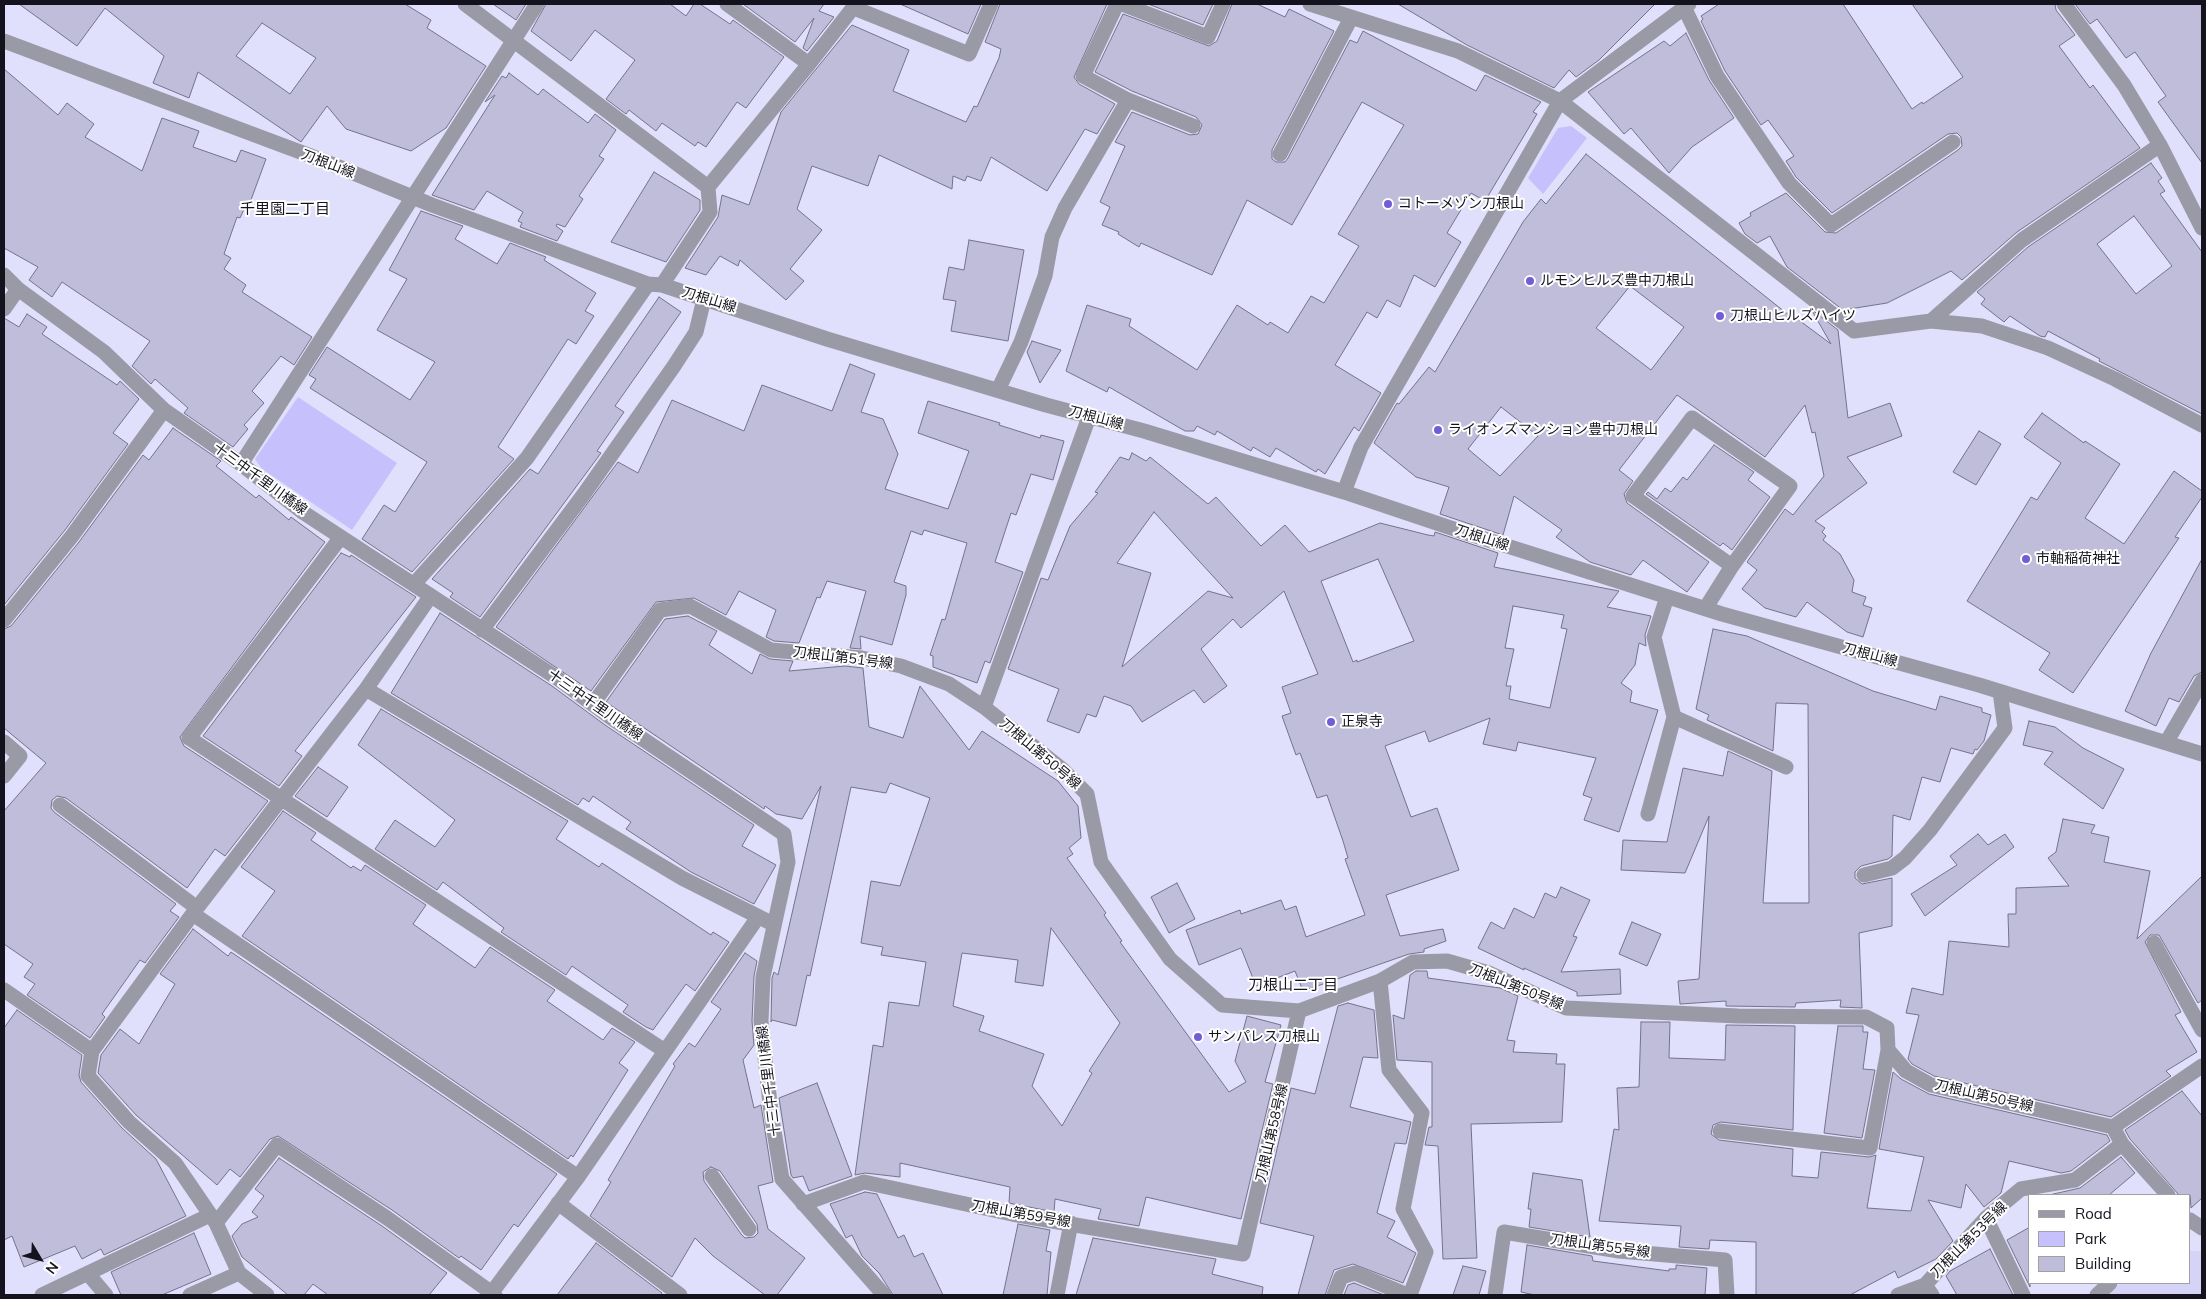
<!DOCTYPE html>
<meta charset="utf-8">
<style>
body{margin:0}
#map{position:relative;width:2206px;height:1299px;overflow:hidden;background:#e0dffc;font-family:Mulish,sans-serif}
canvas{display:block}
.frame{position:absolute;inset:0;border:5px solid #14131d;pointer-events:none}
.legend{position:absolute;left:2028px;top:1194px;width:162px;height:90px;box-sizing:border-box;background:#fff;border:1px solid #a1a1a5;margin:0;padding:6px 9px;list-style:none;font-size:15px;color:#14131d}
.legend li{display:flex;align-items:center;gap:10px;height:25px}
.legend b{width:25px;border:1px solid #a1a1a5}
.north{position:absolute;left:15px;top:1234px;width:50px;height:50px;-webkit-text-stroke:4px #fff;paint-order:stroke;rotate:127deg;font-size:14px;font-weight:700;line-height:20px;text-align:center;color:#14131d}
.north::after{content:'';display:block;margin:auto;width:18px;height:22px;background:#14131d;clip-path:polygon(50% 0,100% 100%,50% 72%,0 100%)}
</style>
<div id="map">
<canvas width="2206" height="1299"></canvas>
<div class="frame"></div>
<ul class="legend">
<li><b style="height:6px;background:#9a9aa6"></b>Road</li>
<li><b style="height:14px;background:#c6c1fd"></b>Park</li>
<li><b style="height:14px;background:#bfbdd9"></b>Building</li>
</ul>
<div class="north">N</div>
</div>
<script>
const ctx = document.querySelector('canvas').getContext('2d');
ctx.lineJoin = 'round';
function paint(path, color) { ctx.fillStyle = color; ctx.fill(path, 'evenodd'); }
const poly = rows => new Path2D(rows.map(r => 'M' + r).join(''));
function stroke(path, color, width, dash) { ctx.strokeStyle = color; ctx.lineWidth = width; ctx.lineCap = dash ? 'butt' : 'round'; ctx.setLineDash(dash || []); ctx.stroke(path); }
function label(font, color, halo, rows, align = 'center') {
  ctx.font = font + ' Mulish,"Noto Sans JP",sans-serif'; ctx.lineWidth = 4; ctx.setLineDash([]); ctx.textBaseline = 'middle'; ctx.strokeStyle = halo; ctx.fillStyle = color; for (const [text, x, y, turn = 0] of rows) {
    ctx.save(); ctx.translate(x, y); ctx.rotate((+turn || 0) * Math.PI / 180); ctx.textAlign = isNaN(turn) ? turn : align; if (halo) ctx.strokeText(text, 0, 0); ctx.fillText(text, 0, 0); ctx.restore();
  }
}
paint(poly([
 [2190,1251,2202,1251,2202,1295,2105,1295,2121,1283,2190,1283]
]), '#d5d3f6');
paint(poly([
 [1571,126,1587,138,1543,194,1528,178,1558,128],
 [298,397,397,463,352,530,262,469,255,459]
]), '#c6c1fd');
const building = poly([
 [19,4,405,4,431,20,427,28,486,66,446,128,411,151,346,129,327,106,301,142,198,72,189,98,153,83,164,56,105,8,77,46,19,4],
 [262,23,316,58,290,94,236,56,262,23],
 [493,4,526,4,516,20,493,4],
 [546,4,670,4,686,16,694,4,700,4,730,24,733,20,784,57,746,108,737,102,706,147,698,142,695,146,662,123,656,131,629,110,626,114,606,99,635,60,595,30,571,61,531,31,546,4],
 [743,4,824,4,819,11,834,17,807,51,803,48,814,18,795,42,743,4],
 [900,4,981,4,968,34,900,4],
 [1000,4,1107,4,1074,77,1079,84,1115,104,1097,134,1085,129,1047,191,991,157,981,181,967,176,965,181,953,176,952,189,879,155,868,186,812,166,797,209,822,230,790,269,804,281,786,300,740,260,738,266,720,256,706,275,685,268,718,217,722,195,749,205,781,112,852,25,909,50,893,91,966,122,974,106,977,107,999,58,1001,49,985,42,1000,4],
 [1148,4,1213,4,1203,25,1148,4],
 [1232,4,1257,4,1285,17,1289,9,1334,31,1272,150,1272,159,1276,162,1285,162,1288,158,1350,40,1357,43,1363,31,1476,91,1485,75,1541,102,1533,112,1537,114,1485,201,1471,193,1447,233,1461,242,1435,287,1414,275,1400,307,1387,300,1377,318,1367,312,1335,365,1381,393,1359,431,1354,427,1325,474,1318,469,1316,472,1276,448,1270,457,1253,447,1251,451,1217,431,1215,435,1197,426,1194,431,1185,431,1109,387,1107,392,1066,371,1087,305,1131,319,1129,326,1197,370,1237,305,1268,325,1270,322,1288,333,1311,296,1324,303,1359,246,1338,234,1404,125,1362,102,1292,225,1247,200,1212,275,1141,243,1139,247,1118,234,1119,232,1102,225,1110,207,1100,202,1125,146,1115,142,1132,112,1190,135,1198,134,1202,125,1196,117,1132,91,1095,72,1123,14,1209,46,1217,41,1232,4],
 [1398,4,1655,4,1599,60,1576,77,1569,70,1554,88,1467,45,1398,4],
 [1719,4,1843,4,1912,109,1922,102,1923,104,1963,77,1912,4,2055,4,2056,10,2075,35,2059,46,2090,88,2093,85,2140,148,2017,232,1962,280,1951,271,1887,303,1843,310,1787,267,1770,236,1757,243,1745,234,1739,223,1751,216,1750,213,1786,193,1825,232,1836,233,1958,150,1962,146,1961,137,1957,133,1948,134,1832,213,1796,177,1786,161,1794,156,1768,120,1761,125,1725,71,1701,21,1703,19,1701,16,1719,4],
 [2075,4,2202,4,2202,163,2158,102,2166,96,2135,52,2126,58,2097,19,2090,24,2075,4],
 [1686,33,1709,80,1734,118,1692,147,1669,173,1631,128,1624,134,1588,92,1664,41,1670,46,1686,33],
 [4,69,58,115,67,103,94,124,85,137,142,171,162,118,199,131,193,147,236,162,241,150,266,159,248,208,245,207,240,218,237,217,224,254,231,258,224,269,246,285,242,292,312,337,294,365,281,356,252,391,264,403,244,425,248,429,233,447,184,413,188,408,155,379,151,384,132,366,150,341,62,282,52,297,29,280,38,267,4,248,4,69],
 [509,73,538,95,543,89,588,123,595,114,616,130,599,156,604,159,579,196,583,199,565,227,557,224,556,226,563,231,557,241,520,227,522,223,518,221,523,212,487,191,474,210,432,195,495,95,485,102,502,76,506,78,509,73],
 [1586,154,1790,316,1788,312,1831,344,1811,309,1838,330,1848,418,1890,403,1902,436,1847,457,1867,483,1815,521,1825,528,1822,532,1826,536,1823,540,1840,554,1854,580,1852,592,1866,597,1863,605,1872,608,1863,637,1847,632,1807,602,1796,617,1765,608,1742,589,1757,570,1747,562,1785,509,1793,515,1824,476,1815,432,1812,433,1805,405,1765,457,1677,395,1619,470,1633,481,1624,494,1627,503,1709,562,1687,592,1643,560,1631,575,1590,562,1556,537,1562,530,1514,496,1503,535,1440,514,1449,487,1416,477,1374,443,1397,403,1399,404,1429,367,1435,372,1523,222,1541,199,1546,204,1586,154],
 [1630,286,1684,327,1651,370,1596,328,1630,286],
 [1501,407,1538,436,1500,476,1468,449,1501,407],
 [2151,163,2162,178,2158,181,2165,191,2160,194,2202,252,2202,414,2099,361,2100,359,2048,331,2045,337,2040,336,2010,316,2004,322,1981,304,1985,299,1977,292,2028,247,2151,163],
 [2134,216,2172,266,2136,294,2097,244,2134,216],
 [654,172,700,200,700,210,666,262,611,242,654,172],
 [421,211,463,226,455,239,497,264,510,243,546,257,544,260,596,293,585,311,594,316,576,344,568,339,498,447,514,459,412,572,362,539,384,505,395,512,427,462,310,388,316,379,309,375,327,347,410,400,435,362,377,330,407,279,389,270,421,211],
 [969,240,1024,250,1008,341,951,331,956,301,943,299,949,267,964,270,969,240],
 [659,297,681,312,615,406,624,412,597,451,601,453,480,617,450,597,453,593,432,579,530,469,538,474,659,297],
 [27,314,47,327,42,334,117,385,120,381,139,399,113,433,128,444,65,530,4,605,4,318,19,327,27,314],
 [1032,341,1061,350,1040,383,1027,352,1032,341],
 [850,364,875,374,861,412,883,419,898,454,885,489,948,509,969,451,918,433,928,401,1000,423,999,425,1040,438,1041,435,1064,441,1053,480,1031,474,1016,515,1011,513,995,562,1023,572,990,663,985,661,977,683,933,667,933,656,930,655,942,619,945,620,967,543,924,530,922,535,911,531,894,582,906,586,906,595,892,645,860,636,861,649,850,648,866,591,827,581,820,598,817,597,799,643,774,641,766,637,776,610,739,591,726,615,694,598,656,602,591,691,496,627,618,462,638,473,672,400,744,431,762,385,832,411,850,364],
 [2042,413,2084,443,2085,441,2120,464,2085,518,2124,544,2174,471,2202,491,2202,497,2175,537,2179,538,2073,693,2039,670,2050,653,1967,601,2031,497,2037,500,2061,463,2024,437,2042,413],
 [173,428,221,461,216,466,256,498,259,495,289,520,291,517,325,542,180,737,184,746,268,801,225,856,215,849,187,888,66,798,57,796,52,800,51,808,54,812,176,904,170,911,179,917,145,963,140,960,102,1014,105,1017,90,1038,27,995,35,984,24,977,33,964,4,944,4,811,46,763,4,728,4,629,11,626,79,542,143,455,149,460,173,428],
 [1979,431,2001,444,1976,485,1953,472,1979,431],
 [1714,445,1754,472,1748,480,1770,497,1732,550,1723,543,1720,546,1646,494,1648,492,1657,499,1665,488,1671,492,1683,477,1687,480,1714,445],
 [1132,453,1146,461,1150,457,1208,504,1216,497,1261,546,1285,525,1309,552,1380,523,1428,535,1434,536,1435,532,1498,553,1494,567,1619,591,1607,607,1651,616,1645,635,1646,646,1639,643,1635,665,1621,683,1632,691,1630,702,1658,710,1619,832,1584,820,1592,798,1583,795,1596,758,1518,742,1516,751,1483,744,1490,718,1429,742,1425,731,1385,746,1411,817,1437,808,1459,870,1386,895,1400,936,1443,929,1446,941,1424,949,1424,952,1409,954,1303,991,1295,971,1256,986,1241,948,1199,965,1186,930,1240,910,1241,914,1281,900,1285,910,1296,906,1306,937,1365,915,1345,859,1348,858,1343,841,1327,795,1317,798,1300,753,1296,755,1282,716,1291,713,1282,687,1318,674,1284,591,1241,628,1233,619,1201,649,1227,686,1204,703,1194,690,1142,722,1131,706,1104,696,1096,717,1087,714,1079,733,1047,721,1059,689,1008,669,1041,578,1048,580,1070,526,1098,493,1095,492,1120,457,1129,460,1132,453],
 [1154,512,1233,598,1208,591,1122,667,1151,573,1117,563,1154,512],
 [1378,559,1414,641,1357,662,1357,660,1353,662,1321,581,1378,559],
 [1513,606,1564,615,1561,628,1567,629,1550,708,1509,699,1511,686,1506,686,1514,649,1505,648,1513,606],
 [341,553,350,557,351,555,416,597,295,751,302,756,279,786,203,736,341,553],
 [2202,559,2202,672,2194,676,2179,702,2169,698,2156,726,2125,711,2151,653,2202,559],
 [440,613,552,686,605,725,754,825,742,846,776,865,754,904,691,872,626,829,631,822,593,796,589,802,583,798,578,805,391,693,440,613],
 [688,616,717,631,709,645,752,674,760,654,770,659,793,661,789,671,845,666,863,668,869,727,903,738,920,686,969,750,982,731,1058,781,1078,806,1081,838,1069,848,1073,854,1067,858,1106,913,1104,915,1122,941,1120,942,1229,1092,1246,1082,1235,1061,1247,1016,1281,1025,1265,1082,1273,1084,1241,1219,1146,1197,1139,1226,1098,1219,1101,1209,1055,1199,1054,1212,1009,1203,1010,1187,900,1163,900,1177,865,1173,855,1175,873,1045,883,1047,889,1002,919,1006,926,962,881,955,883,947,861,943,871,881,900,886,930,798,890,783,886,793,851,787,810,976,807,975,796,1026,772,1020,771,1022,772,978,774,972,778,975,821,786,802,819,776,814,765,806,764,809,606,702,665,619,688,616],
 [1051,928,1120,1023,1089,1071,1092,1073,1062,1126,1032,1086,1044,1054,979,1031,984,1016,953,1006,962,953,1018,960,1015,982,1043,986,1051,928],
 [1713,629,1747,636,1873,691,1936,710,1940,696,1982,708,1982,712,1991,715,1984,741,1977,750,1975,749,1973,754,1951,748,1940,782,1922,777,1910,820,1893,815,1892,856,1888,859,1861,866,1855,872,1855,878,1862,884,1892,878,1892,926,1859,933,1862,1008,1840,1007,1841,1000,1796,1003,1795,1007,1726,1006,1726,1001,1680,1004,1678,981,1699,979,1709,816,1685,873,1621,870,1623,840,1667,842,1683,768,1723,776,1728,751,1772,771,1763,903,1809,903,1808,704,1776,703,1773,751,1707,720,1709,715,1696,709,1713,629],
 [381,709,568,821,556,839,599,867,602,863,711,935,713,932,729,942,695,991,686,984,653,1030,646,1027,623,1012,628,1005,572,966,566,975,501,932,504,928,443,882,437,890,375,849,395,820,435,847,455,820,358,745,381,709],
 [2029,721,2055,727,2083,748,2124,769,2103,809,2044,764,2053,752,2023,745,2029,721],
 [318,767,348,787,327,817,295,796,318,767],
 [283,811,316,833,311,840,351,868,353,866,361,871,365,865,426,905,413,924,475,968,490,947,555,990,547,1001,603,1040,612,1028,635,1042,619,1063,628,1070,573,1157,571,1155,568,1159,242,936,275,891,241,867,283,811],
 [2063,819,2095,825,2091,833,2109,837,2104,862,2150,871,2137,939,2202,876,2202,1000,2198,1003,2159,935,2150,935,2145,942,2181,1012,2175,1015,2197,1052,2166,1071,2171,1076,2111,1117,1934,1076,1912,1064,1908,1059,1919,1015,1906,1013,1912,988,1943,995,1949,941,2009,947,2008,914,2016,914,2016,888,2069,886,2048,858,2056,852,2063,819],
 [1978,834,1988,845,2005,834,2014,847,1925,916,1911,894,1957,865,1950,856,1978,834],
 [1177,883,1195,919,1169,933,1151,897,1177,883],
 [1561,887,1590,900,1573,936,1577,937,1561,972,1620,969,1621,994,1577,996,1577,992,1524,968,1524,970,1478,948,1491,922,1504,929,1514,908,1534,918,1545,893,1556,898,1561,887],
 [1632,922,1661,934,1647,966,1619,954,1632,922],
 [193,929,228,956,231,952,557,1174,518,1227,514,1224,481,1270,461,1256,459,1258,392,1210,278,1136,270,1139,240,1177,230,1169,217,1185,136,1115,98,1073,101,1055,120,1029,139,1044,175,984,160,974,193,929],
 [745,953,757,961,754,976,752,1021,754,1045,743,1060,754,1108,761,1105,773,1182,758,1186,768,1229,805,1258,777,1295,765,1295,713,1256,695,1238,672,1277,590,1216,611,1182,608,1180,675,1066,673,1064,689,1043,695,1047,721,1009,711,1002,745,953],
 [711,1167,720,1171,757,1224,758,1233,754,1237,745,1238,741,1234,704,1181,703,1172,711,1167],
 [1416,971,1427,971,1428,978,1500,988,1518,996,1507,1040,1515,1041,1513,1052,1557,1054,1556,1064,1565,1064,1562,1122,1471,1124,1477,1258,1443,1259,1438,1146,1425,1145,1429,1127,1432,1127,1432,1062,1397,1060,1393,1015,1404,1019,1410,975,1416,971],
 [1348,1003,1374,1010,1378,1058,1363,1057,1350,1107,1411,1122,1406,1144,1395,1143,1377,1213,1395,1221,1387,1237,1416,1253,1403,1283,1353,1264,1334,1270,1325,1295,1298,1295,1314,1236,1260,1223,1291,1088,1315,1094,1338,1006,1348,1003],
 [17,1010,82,1055,79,1075,81,1082,122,1128,156,1159,186,1216,104,1255,101,1249,82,1259,75,1246,24,1267,12,1236,4,1240,4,1028,17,1010],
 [1641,1022,1670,1022,1669,1058,1725,1060,1726,1025,1795,1026,1793,1130,1721,1122,1713,1125,1711,1134,1719,1140,1793,1149,1792,1176,1818,1178,1821,1152,1869,1157,1876,1155,1867,1208,1911,1211,1924,1157,1879,1149,1893,1072,1901,1079,1929,1094,2107,1135,2110,1141,2071,1171,2061,1173,2009,1161,2001,1193,1984,1207,1966,1184,1961,1208,1928,1200,1953,1241,1936,1259,1898,1278,1895,1271,1850,1295,1756,1295,1756,1242,1710,1240,1709,1249,1679,1247,1681,1226,1599,1221,1614,1129,1619,1130,1617,1088,1639,1087,1641,1022],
 [1838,1026,1863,1026,1863,1032,1868,1032,1863,1069,1875,1070,1862,1138,1824,1133,1838,1026],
 [817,1083,852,1176,809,1191,803,1176,793,1178,791,1175,779,1098,817,1083],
 [2182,1091,2202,1116,2202,1198,2191,1208,2190,1195,2179,1195,2130,1139,2125,1130,2182,1091],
 [2121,1157,2135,1173,2109,1195,2049,1195,2080,1188,2121,1157],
 [279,1158,382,1226,447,1273,429,1295,328,1295,313,1284,304,1295,288,1295,242,1257,232,1236,242,1224,258,1217,252,1212,264,1196,255,1189,279,1158],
 [1533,1173,1582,1180,1590,1237,1529,1227,1531,1209,1528,1209,1533,1173],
 [865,1192,877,1194,898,1238,904,1235,914,1257,923,1253,943,1295,893,1295,879,1273,862,1256,852,1235,846,1238,830,1204,865,1192],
 [1018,1224,1050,1230,1046,1251,1051,1252,1047,1295,1003,1295,1018,1224],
 [2030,1227,2030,1287,2007,1240,2030,1227],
 [194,1233,211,1274,162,1295,121,1295,111,1272,194,1233],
 [1093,1238,1216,1259,1212,1274,1263,1287,1262,1295,1076,1295,1093,1238],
 [596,1243,662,1293,661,1295,557,1295,596,1243],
 [1527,1245,1592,1256,1593,1261,1669,1271,1669,1269,1676,1269,1676,1265,1707,1268,1705,1295,1535,1295,1521,1292,1527,1245],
 [1990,1249,2013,1295,1957,1295,1946,1276,1950,1271,1990,1249],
 [1463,1266,1486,1271,1479,1295,1453,1295,1463,1266],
 [1354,1283,1384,1295,1344,1295,1348,1285,1354,1283]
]);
paint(building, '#bfbdd9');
stroke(building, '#74728b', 1);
stroke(poly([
 [465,4,708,187,710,212,662,285],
 [727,4,809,64],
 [1122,4,1208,37,1223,4],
 [1310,4,1458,51,1560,101,1854,331,1931,321],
 [2064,4,2124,85,2160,145,2202,228],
 [1684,7,1717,76,1789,183,1831,225,1953,142],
 [854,8,969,54,991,4],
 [4,41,319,159,432,205,648,284,662,285,827,339,1046,405,1144,431,1344,492,1466,533,1722,614,1979,685,2202,754],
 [1128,100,1193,126],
 [2160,145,2022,240,1931,321,1982,326,2048,348,2115,379,2202,425],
 [1280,154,1351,18],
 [708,187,809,64,856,4],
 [4,275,18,289,104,352,164,410,241,464,304,513,557,678,610,717,784,834,788,862,763,977,761,1021,771,1113,782,1179,884,1295],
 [4,309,18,289],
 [998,390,1021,342,1045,276,1052,237,1065,208,1128,100,1083,76,1117,4],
 [241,464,537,4],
 [1344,492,1361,447,1560,101,1689,4],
 [341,537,189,738,665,1051],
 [415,583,527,458,648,284],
 [1705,609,1732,566,1790,486,1692,418,1633,496,1732,566],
 [4,620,72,536,164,410],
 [482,630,584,494,674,366,696,332,704,299],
 [366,689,682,878,773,924],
 [593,704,660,610,690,606,771,650,862,658,901,666,949,684,984,707,1089,417],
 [984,707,1062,769,1087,794,1101,862,1170,959,1222,1005,1299,1011,1380,981,1413,962,1447,961,1489,973,1566,1008,1738,1016,1866,1017,1887,1028,1888,1050,1906,1071,1931,1085,2113,1127],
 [1674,717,1786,767],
 [4,742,20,756,4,776],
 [2166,743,2202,681],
 [60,805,197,908],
 [1648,814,1674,717,1654,637,1667,597],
 [1864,875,1892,868,1905,858,1930,830,2005,728,2000,692],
 [193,914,578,1177],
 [2154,943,2202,1030],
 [1380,981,1389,1070,1422,1113,1403,1209,1426,1252,1410,1295],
 [4,990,92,1051,197,908,366,689,430,597],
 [92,1051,88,1076,129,1122,175,1163,216,1223],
 [1720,1131,1870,1148,1888,1050],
 [2122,1144,2168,1195],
 [712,1176,749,1229],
 [558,1203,680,1295],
 [803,1204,864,1182,1012,1214,1243,1254,1299,1011],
 [1986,1218,2023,1295],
 [2190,1220,2202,1228],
 [89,1275,106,1295],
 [42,1295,210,1215],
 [190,1295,239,1273],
 [267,1295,239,1273,216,1223,277,1145,387,1218,495,1295],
 [490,1295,578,1177,758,917],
 [1057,1295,1071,1223],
 [1334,1295,1341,1277,1355,1273,1407,1295],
 [1495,1295,1504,1232,1619,1251,1725,1260,1727,1295],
 [1898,1295,1925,1285],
 [1932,1295,1925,1285,1986,1218,2021,1189,2075,1180,2122,1144,2113,1127,2202,1066],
 [2097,1295,2110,1283]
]), '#9a9aa6', 15);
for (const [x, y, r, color] of [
 [1388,204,5,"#735dd7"],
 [1530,281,5,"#735dd7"],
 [1720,316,5,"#735dd7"],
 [1438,430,5,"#735dd7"],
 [2026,559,5,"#735dd7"],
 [1331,722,5,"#735dd7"],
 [1198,1037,5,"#735dd7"]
]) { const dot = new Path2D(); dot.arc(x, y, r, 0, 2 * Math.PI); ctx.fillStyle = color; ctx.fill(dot); stroke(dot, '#fff', 2); }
label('14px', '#14131d', '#fff', [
 ["刀根山線",328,164,21],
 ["刀根山線",709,300,17],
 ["刀根山線",1096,418,15],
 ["十三中千里川橋線",260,479,36],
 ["刀根山線",1482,538,18],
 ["刀根山線",1870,655,15],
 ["刀根山第51号線",843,658,7],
 ["十三中千里川橋線",595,705,35],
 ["刀根山第50号線",1040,754,40],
 ["刀根山第50号線",1516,987,22],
 ["十三中千里川橋線",769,1081,-97],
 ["刀根山第50号線",1984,1096,13],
 ["刀根山第58号線",1272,1133,-77],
 ["刀根山第59号線",1021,1214,10],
 ["刀根山第53号線",1969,1240,-45],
 ["刀根山第55号線",1600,1246,8]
]);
label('14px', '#14131d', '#fff', [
 ["コトーメゾン刀根山",1398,204],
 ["ルモンヒルズ豊中刀根山",1540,281],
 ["刀根山ヒルズハイツ",1730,316],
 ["ライオンズマンション豊中刀根山",1448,430],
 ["市軸稲荷神社",2036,559],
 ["正泉寺",1341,722],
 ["サンパレス刀根山",1208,1037]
], 'left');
label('15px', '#14131d', '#fff', [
 ["千里園二丁目",285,209],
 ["刀根山二丁目",1293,985]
]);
</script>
